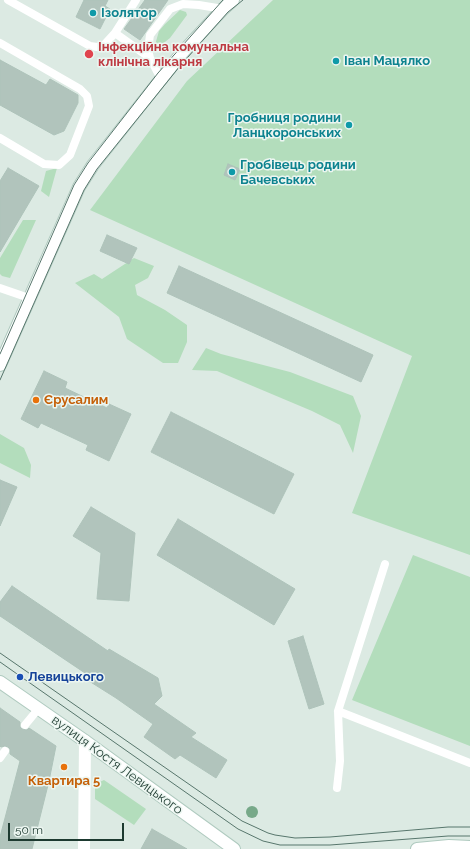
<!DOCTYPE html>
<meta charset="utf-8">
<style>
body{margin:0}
#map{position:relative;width:470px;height:849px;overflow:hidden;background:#dceae3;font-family:Raleway,sans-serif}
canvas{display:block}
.scale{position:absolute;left:8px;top:823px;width:116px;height:18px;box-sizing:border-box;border:2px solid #1d3a30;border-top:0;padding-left:5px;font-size:12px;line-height:14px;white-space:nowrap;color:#1d3a30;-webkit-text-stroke:3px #ecf6f1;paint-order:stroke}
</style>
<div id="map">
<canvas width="470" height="849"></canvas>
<div class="scale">50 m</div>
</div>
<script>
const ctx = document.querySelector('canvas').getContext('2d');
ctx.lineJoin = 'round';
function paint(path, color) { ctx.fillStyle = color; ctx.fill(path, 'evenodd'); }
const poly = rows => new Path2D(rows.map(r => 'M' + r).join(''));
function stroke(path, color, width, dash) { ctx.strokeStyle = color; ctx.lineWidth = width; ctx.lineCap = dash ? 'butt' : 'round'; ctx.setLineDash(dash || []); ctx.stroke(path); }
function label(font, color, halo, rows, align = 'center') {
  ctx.font = font + ' Raleway,sans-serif'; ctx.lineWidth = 3; ctx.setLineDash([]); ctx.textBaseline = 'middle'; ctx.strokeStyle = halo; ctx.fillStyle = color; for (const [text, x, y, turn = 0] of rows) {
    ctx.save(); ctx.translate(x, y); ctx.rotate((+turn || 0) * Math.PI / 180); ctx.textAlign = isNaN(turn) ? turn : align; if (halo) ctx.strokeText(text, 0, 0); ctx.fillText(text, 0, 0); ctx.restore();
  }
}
paint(poly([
 [273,0,470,0,470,555,352,513,412,356,90,210,187,81],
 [180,10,186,12,187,15,170,38,156,49,155,45,159,31,165,24],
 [57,168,49,197,41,191,46,171],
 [23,220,36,220,10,278,2,276,0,274,0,258],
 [134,258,154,266,148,278,135,285,137,295,165,310,187,325,187,342,178,363,163,363,127,339,119,317,75,283,94,274,102,279],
 [206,348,221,354,290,372,353,396,361,416,353,453,340,425,312,411,217,371,192,370],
 [0,434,24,448,31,465,30,478,0,463],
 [413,555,470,577,470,746,352,700],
 [104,780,146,809,134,825,95,799,95,784]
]), '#b3ddbc');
const building = poly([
 [84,0,108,0,105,6,110,9,100,29,76,17,84,0],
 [145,0,168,0,140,40,124,29,145,0],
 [0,60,46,85,50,79,78,95,78,103,64,131,54,135,0,105,0,60],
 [228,164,240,169,235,180,224,175,228,164],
 [8,168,39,186,0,252,0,181,8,168],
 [107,235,137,248,129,264,100,251,107,235],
 [179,266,373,355,361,382,167,293,179,266],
 [44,371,67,382,65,388,107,408,109,404,131,414,109,461,86,450,88,445,41,423,38,428,21,419,44,371],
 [171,412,294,474,274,514,151,452,171,412],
 [0,480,17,487,0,526,0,480],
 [91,507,135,533,129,601,97,599,101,553,73,536,91,507],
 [178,519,295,589,274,625,157,555,178,519],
 [12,586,108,651,109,649,158,678,162,696,154,704,196,733,191,737,227,760,216,778,180,755,175,759,144,737,153,724,116,698,89,681,91,677,0,616,0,602,12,586],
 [303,636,324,704,309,709,288,641,303,636],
 [0,708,20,722,20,727,22,729,27,730,29,728,56,746,49,781,32,849,0,849,0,837,20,761,10,754,10,749,8,747,5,746,1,747,0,746,0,708],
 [152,829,187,849,141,849,152,829]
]);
paint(building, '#b1c4bc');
stroke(building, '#aec3ba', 1);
const secondary = poly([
 [0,365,79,187,93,165,181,54,223,9,233,0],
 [0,682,85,741,234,849],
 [417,849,449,846,470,847]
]);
stroke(secondary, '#afcabf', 14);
stroke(poly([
 [8,0,90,46,97,47,104,45,115,33,136,0],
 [115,33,150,58],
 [0,43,80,89,87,96,89,106,70,155,59,165,44,164,0,138],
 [161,79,150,58,148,49,150,35,170,9,183,4,199,5,223,9],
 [0,288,29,298],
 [338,711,470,763],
 [25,725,39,708],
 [0,758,5,751],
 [337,788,340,761,338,711,385,564]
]), '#fff', 8);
stroke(poly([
 [84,849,85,741]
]), '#fff', 12);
stroke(secondary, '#fff', 12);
stroke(poly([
 [0,354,74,185,88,163,158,73,223,0],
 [0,380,84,190,97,169,180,66,228,12,243,0],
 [0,653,242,821,268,833,275,835,295,838,330,837,448,827,470,827],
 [0,662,238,829,263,841,280,845,330,845,448,836,470,836]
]), '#57766c', 1);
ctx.fillStyle = '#77a989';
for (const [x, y] of [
 [252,812]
]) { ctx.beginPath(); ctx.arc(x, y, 6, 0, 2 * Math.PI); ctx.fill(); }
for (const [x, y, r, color] of [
 [93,13,4,"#0f9aa8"],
 [89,54,5,"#e0444e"],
 [336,61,4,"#0f9aa8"],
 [349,125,4,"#0f9aa8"],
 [232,172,4,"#0f9aa8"],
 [36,400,4,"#e8710a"],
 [20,677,4,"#1a4fb4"],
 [64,767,4,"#e8710a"]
]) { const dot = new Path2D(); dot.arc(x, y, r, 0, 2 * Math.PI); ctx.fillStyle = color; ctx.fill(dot); stroke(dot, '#ecf6f1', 1.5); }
label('bold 13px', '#0d838f', '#ecf6f1', [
 ["Ізолятор",101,13],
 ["Іван Мацялко",344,61],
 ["Гробниця родини",341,118,"right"],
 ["Ланцкоронських",341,133,"right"],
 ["Гробівець родини",240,165],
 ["Бачевських",240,180]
], 'left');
label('bold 13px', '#be3a42', '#ecf6f1', [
 ["Інфекційна комунальна",98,47],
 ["клінічна лікарня",98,62]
], 'left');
label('bold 13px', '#c56008', '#ecf6f1', [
 ["Єрусалим",44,400],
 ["Квартира 5",64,781,"center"]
], 'left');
label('bold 13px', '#164399', '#ecf6f1', [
 ["Левицького",28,677]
], 'left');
label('13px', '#1d3a30', '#ecf6f1', [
 ["вулиця Костя Левицького",117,765,36]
]);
</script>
